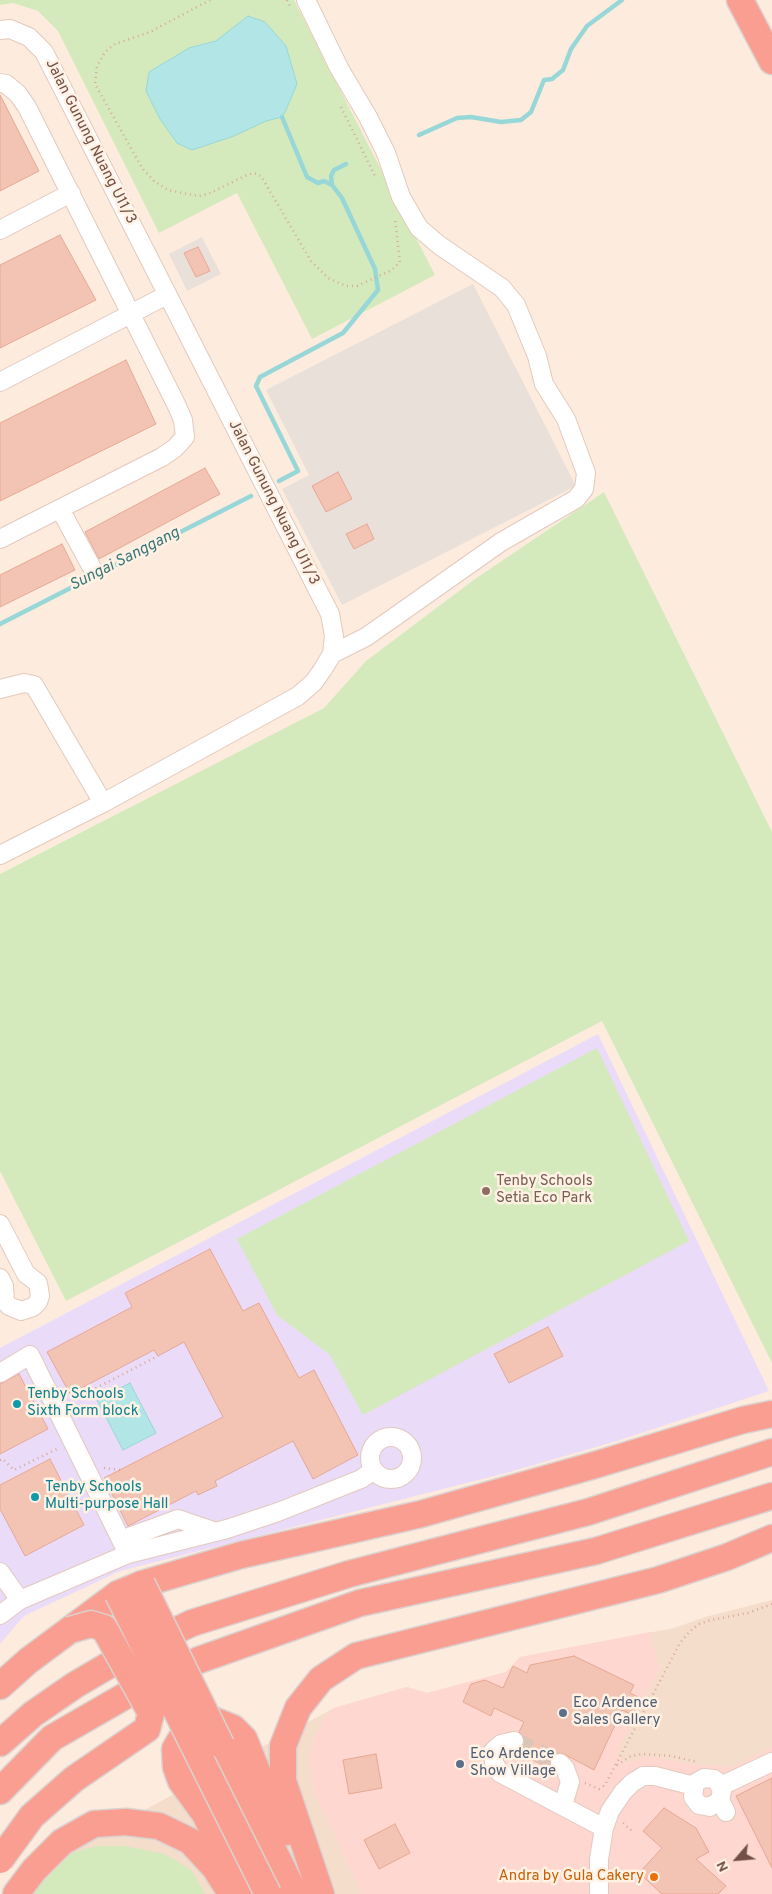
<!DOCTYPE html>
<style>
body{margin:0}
#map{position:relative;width:772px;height:1894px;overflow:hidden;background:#fdecdd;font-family:Overpass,sans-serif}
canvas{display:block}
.north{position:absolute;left:712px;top:1834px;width:50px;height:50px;-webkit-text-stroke:4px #fff1e4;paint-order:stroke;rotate:243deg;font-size:14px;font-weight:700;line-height:20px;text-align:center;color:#734f45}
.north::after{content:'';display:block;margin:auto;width:18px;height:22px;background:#734f45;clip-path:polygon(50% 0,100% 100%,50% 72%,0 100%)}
</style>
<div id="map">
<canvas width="772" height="1894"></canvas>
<div class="north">N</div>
</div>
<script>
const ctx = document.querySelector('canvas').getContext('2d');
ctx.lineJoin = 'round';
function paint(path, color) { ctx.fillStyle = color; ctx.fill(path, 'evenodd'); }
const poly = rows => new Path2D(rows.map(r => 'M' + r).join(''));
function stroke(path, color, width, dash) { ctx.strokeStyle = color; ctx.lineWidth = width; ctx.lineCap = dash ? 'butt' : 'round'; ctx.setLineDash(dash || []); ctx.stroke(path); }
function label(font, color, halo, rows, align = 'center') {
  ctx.font = font + ' Overpass,sans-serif'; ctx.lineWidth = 5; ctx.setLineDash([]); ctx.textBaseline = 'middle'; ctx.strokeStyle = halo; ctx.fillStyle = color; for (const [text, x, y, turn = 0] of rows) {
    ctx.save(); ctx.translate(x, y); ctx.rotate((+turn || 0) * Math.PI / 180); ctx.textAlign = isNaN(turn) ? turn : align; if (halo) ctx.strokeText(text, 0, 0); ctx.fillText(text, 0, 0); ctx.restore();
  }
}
paint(poly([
 [772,1600,772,1894,28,1894,55,1858,334,1708,407,1687,427,1693,506,1672,520,1657,674,1628,705,1617]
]), '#f5ddcc');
paint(poly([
 [650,1632,660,1669,616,1754,627,1763,644,1757,654,1757,690,1764,733,1767,772,1747,772,1894,362,1894,314,1791,311,1774,310,1754,316,1736,324,1719,334,1708,407,1687,427,1693,506,1672,520,1657]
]), '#fed8d0');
paint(poly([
 [202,237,221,274,187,291,169,254],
 [473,284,576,486,342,605,282,489,309,475,266,390]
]), '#eae0da');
paint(poly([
 [598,1034,769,1391,617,1441,506,1473,120,1571,24,1616,0,1644,0,1348]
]), '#eadbf9');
paint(poly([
 [0,0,294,0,435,275,312,339,237,193,159,233,58,31,38,11,13,3,0,5],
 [604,492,772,832,772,1363,602,1021,66,1301,0,1171,0,874,324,708,366,661,475,579],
 [597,1048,689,1241,363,1415,330,1355,277,1315,237,1239],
 [96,1846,126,1846,165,1854,191,1870,205,1894,28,1894,55,1858]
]), '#d5eabc');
const water = poly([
 [248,16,265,22,286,46,297,84,286,110,282,117,266,121,234,136,192,150,177,143,160,119,146,91,149,72,189,48,216,41,248,16],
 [130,1383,156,1433,123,1450,97,1400,130,1383]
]);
paint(water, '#b2e6e6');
stroke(water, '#98d7d8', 1);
stroke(poly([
 [282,117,307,177,318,183,324,181,332,185],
 [419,135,457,118,471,117,501,122,521,120,531,112,544,80,552,79,563,70,571,49,587,26,622,0],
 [279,481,298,471,256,386,260,377,343,333,378,290,375,269,342,198,332,185,331,176,334,170,346,164],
 [0,624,251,496]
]), '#98d7d8', 4.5);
const building = poly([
 [0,95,39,171,0,191,0,95],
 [60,235,96,300,0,348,0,265,60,235],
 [198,247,210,271,196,277,184,253,198,247],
 [126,360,156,424,0,501,0,423,126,360],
 [205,468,220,494,99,559,85,532,205,468],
 [338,472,352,499,326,512,312,486,338,472],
 [367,524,374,539,354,549,346,534,367,524],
 [62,544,75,570,0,607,0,575,62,544],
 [210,1249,243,1311,259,1303,299,1378,314,1370,358,1455,313,1479,293,1441,215,1481,217,1486,198,1495,196,1491,128,1526,104,1478,223,1417,184,1342,158,1356,154,1350,70,1394,47,1352,132,1307,125,1293,210,1249],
 [548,1327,563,1356,509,1383,494,1354,548,1327],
 [19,1374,48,1429,0,1454,0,1384,19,1374],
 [50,1459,84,1525,25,1556,0,1509,0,1485,50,1459],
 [574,1656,634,1685,630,1693,640,1698,632,1715,622,1710,594,1770,562,1753,552,1756,550,1761,552,1769,515,1752,521,1749,524,1744,524,1738,519,1732,524,1722,494,1708,491,1716,463,1702,471,1684,485,1680,503,1688,513,1666,527,1673,530,1665,574,1656],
 [376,1754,382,1788,349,1794,343,1760,376,1754],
 [772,1778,772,1868,736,1796,772,1778],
 [664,1808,696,1828,709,1852,696,1859,726,1886,718,1894,662,1894,639,1873,662,1848,643,1831,664,1808],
 [395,1824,410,1853,379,1869,364,1840,395,1824]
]);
paint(building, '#f3c4b4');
stroke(building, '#e6a894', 1);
stroke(poly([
 [514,1741,560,1763]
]), '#dac5b7', 18, [18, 9]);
const minor = poly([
 [306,0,339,68,368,117,386,153,401,197,419,228,439,245,502,288,516,305,537,356,544,384,566,419,586,473,584,489,576,499,501,542,366,637,332,654],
 [0,30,10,29,29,37,44,52,330,614,334,636,332,654,323,669,314,682,298,696,103,803,0,855],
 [0,83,6,84,18,94,27,107,176,404,183,420,185,437,175,448,162,457,0,539],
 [0,230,71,193],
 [0,382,167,295],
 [60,509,91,566],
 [0,689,24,683,34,685,103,803],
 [0,1224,26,1274,38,1283,40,1296,38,1302,33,1307,21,1311,9,1306,5,1301,4,1286,0,1278],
 [0,1373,30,1355,128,1554],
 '370 1458a21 21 0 1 1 42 0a21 21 0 1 1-42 0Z',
 [121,1540,178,1519,216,1532],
 [0,1572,20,1600],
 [0,1615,20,1600,128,1554,227,1529,278,1512,361,1479,374,1470],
 [514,1741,501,1744,493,1751,494,1763,500,1773,604,1828],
 [560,1763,565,1768,570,1782,563,1805],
 [721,1786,772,1762],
 [720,1800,710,1807,699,1805,693,1797,695,1783,704,1778,714,1779,718,1782,722,1791,720,1800,726,1812],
 [599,1894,599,1859,604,1828,610,1811,623,1792,632,1783,643,1776,655,1776,694,1786]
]);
const highway = poly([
 [740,0,772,61],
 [0,1686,28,1661,118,1594,142,1584,241,1555,421,1514,595,1465,743,1420,772,1414],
 [0,1743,33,1714,75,1685,133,1651,192,1623,349,1574,588,1512,772,1452],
 [221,1745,295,1894],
 [0,1791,52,1738,125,1696,199,1660,360,1603,596,1551,772,1496],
 [16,1894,34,1870,62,1842,94,1824,126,1822,159,1826,190,1841,215,1868,227,1887],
 [243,1894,205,1814,181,1781,176,1767,175,1749,185,1732,193,1726,213,1720,233,1728,244,1739,268,1798,287,1832],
 [321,1894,283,1781,283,1746,298,1708,321,1679,356,1656,658,1580,727,1557,772,1538]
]);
stroke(minor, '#e3c9bd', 20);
stroke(highway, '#dbd1cf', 29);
stroke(poly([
 [210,0,150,32,115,44,105,52,97,66,95,84,142,168,154,181,168,190,198,196,208,194,247,175,254,173,261,176,311,261,328,278,346,286,357,286,392,270,400,262,395,219],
 [287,0,290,6],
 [341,107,376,178],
 [69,1402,158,1356],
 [0,1460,3,1459,14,1470,59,1448],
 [104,1468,120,1470],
 [617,1765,631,1756,643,1754,671,1756,698,1762],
 [585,1783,599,1789,605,1785,680,1643,689,1632,699,1624,711,1620,748,1613,772,1604],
 [623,1823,633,1832]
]), '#d7a898', 2.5, [1, 4]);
stroke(minor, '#fff', 18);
stroke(highway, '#fa9e91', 26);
const highwayBridge = poly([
 [142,1584,221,1745],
 [118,1594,268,1894],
 [0,1860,32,1816,74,1779,147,1729,151,1713,104,1628,91,1624,70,1630]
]);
stroke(highwayBridge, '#dbd1cf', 29, []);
stroke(highwayBridge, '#fa9e91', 26);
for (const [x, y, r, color] of [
 [486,1191,5,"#8d6e63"],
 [17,1404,5,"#0f9aa8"],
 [35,1497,5,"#0f9aa8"],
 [563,1713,5,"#5c6f8a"],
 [460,1764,5,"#5c6f8a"],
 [654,1877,5,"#e8710a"]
]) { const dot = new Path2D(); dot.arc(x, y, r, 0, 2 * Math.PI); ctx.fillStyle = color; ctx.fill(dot); stroke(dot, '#fff1e4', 2); }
label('15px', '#734f45', '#fff1e4', [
 ["Jalan Gunung Nuang U11/3",90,142,63],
 ["Jalan Gunung Nuang U11/3",273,503,63]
]);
label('15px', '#785e54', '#fff1e4', [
 ["Tenby Schools",496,1182],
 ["Setia Eco Park",496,1199]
], 'left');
label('15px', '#0d838f', '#fff1e4', [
 ["Tenby Schools",27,1395],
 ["Sixth Form block",27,1412],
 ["Tenby Schools",45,1488],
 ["Multi-purpose Hall",45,1505]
], 'left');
label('15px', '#4e5e75', '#fff1e4', [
 ["Eco Ardence",573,1704],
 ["Sales Gallery",573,1721],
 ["Eco Ardence",470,1755],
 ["Show Village",470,1772]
], 'left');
label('15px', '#c56008', '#fff1e4', [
 ["Andra by Gula Cakery",644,1877]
], 'right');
label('italic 16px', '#3a787a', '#fff1e4', [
 ["Sungai Sanggang",125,560,-27]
]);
</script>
